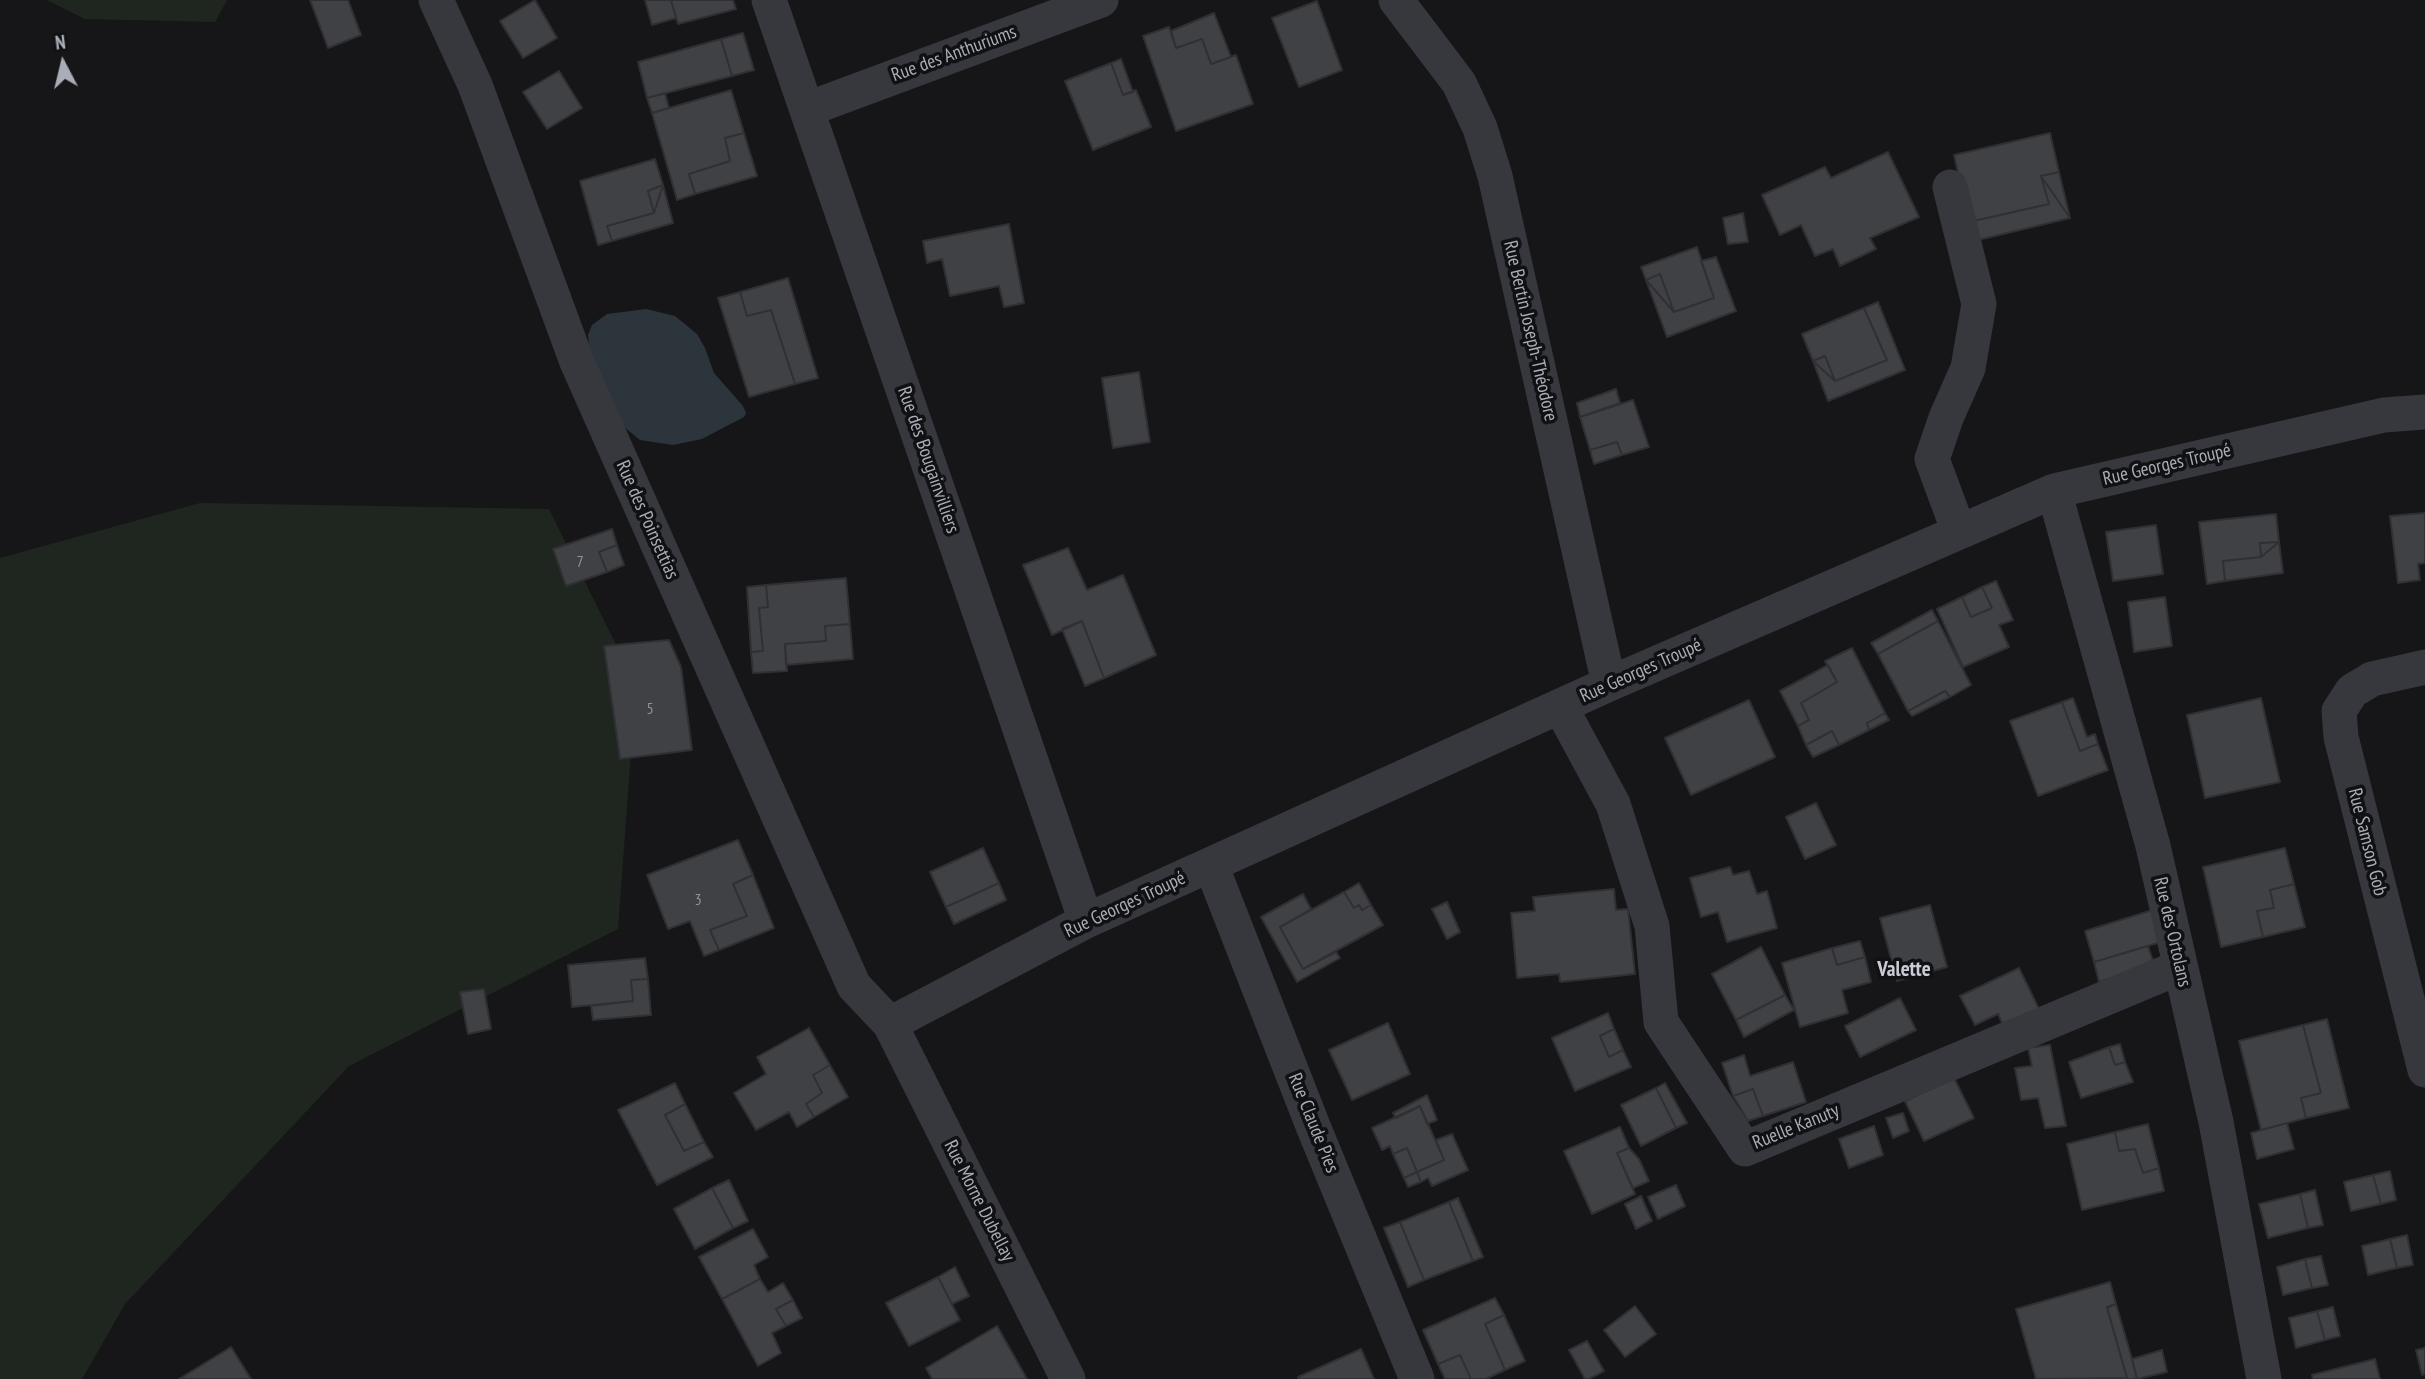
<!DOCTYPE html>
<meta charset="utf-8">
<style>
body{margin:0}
#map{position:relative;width:2425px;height:1379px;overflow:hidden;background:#161618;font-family:"PT Sans Narrow",sans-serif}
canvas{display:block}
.north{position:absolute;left:28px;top:28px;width:70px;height:70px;-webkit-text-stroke:5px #111113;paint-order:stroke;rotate:353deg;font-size:19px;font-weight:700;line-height:28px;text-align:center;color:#a8adb8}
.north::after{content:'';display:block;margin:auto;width:24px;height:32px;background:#a8adb8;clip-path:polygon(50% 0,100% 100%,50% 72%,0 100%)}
</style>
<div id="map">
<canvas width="2425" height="1379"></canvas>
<div class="north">N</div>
</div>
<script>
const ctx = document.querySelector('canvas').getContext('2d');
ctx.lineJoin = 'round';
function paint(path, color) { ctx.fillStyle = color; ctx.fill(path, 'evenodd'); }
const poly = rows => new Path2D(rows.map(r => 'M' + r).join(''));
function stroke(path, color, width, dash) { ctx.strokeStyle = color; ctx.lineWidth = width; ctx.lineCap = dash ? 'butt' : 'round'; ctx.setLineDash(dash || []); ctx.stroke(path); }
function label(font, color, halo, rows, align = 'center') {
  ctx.font = font + ' "PT Sans Narrow",sans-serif'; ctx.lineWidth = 7; ctx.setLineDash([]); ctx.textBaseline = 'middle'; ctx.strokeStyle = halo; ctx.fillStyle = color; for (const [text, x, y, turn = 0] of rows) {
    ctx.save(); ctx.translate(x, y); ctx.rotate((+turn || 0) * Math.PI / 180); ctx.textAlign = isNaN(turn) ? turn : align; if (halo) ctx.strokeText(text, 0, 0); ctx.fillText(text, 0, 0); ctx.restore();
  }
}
paint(poly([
 [47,0,227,0,215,22,85,19],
 [200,503,549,509,636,685,618,929,349,1066,125,1304,82,1379,0,1379,0,558]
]), '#1e261f');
paint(poly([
 [646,309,675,316,697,334,705,348,714,373,743,406,746,413,744,417,702,439,673,445,640,440,618,422,589,345,588,335,592,325,607,314]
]), '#2c353c');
const building = poly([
 [310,0,348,0,361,35,328,48,310,0],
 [535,0,557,38,523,58,500,21,535,0],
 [645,0,671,0,676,18,652,25,645,0],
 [671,0,733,0,736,9,678,24,671,0],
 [1317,1,1342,70,1299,87,1272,18,1317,1],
 [1214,13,1231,57,1211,64,1202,39,1176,48,1171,31,1214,13],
 [1169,27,1176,48,1202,39,1211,64,1236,55,1253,104,1176,131,1143,36,1169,27],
 [743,33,754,70,732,76,721,39,743,33],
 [721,39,732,76,647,98,638,62,721,39],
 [1121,59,1133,92,1123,95,1111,63,1121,59],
 [1111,63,1123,95,1136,90,1151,127,1093,150,1065,81,1111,63],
 [559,71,582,108,547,129,523,92,559,71],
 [731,90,744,133,725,138,730,161,689,174,695,194,677,200,652,113,731,90],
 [665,93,669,108,652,113,647,98,665,93],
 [744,133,757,176,695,194,689,174,730,161,725,138,744,133],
 [2050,133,2059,172,2041,176,2049,204,1969,222,1954,155,2050,133],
 [1888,152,1919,217,1870,238,1876,249,1840,266,1833,249,1815,256,1801,225,1780,235,1762,195,1825,167,1831,178,1888,152],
 [655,159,663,185,648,191,654,213,607,226,612,241,598,245,580,181,655,159],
 [2059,172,2070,218,2041,176,2059,172],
 [2041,176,2070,218,1974,241,1969,222,2049,204,2041,176],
 [663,185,654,213,648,191,663,185],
 [663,185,673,223,612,241,607,226,654,213,663,185],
 [1743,213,1748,242,1728,244,1723,218,1743,213],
 [1009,224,1024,303,1004,307,999,286,950,296,942,259,927,263,923,241,1009,224],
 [1697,247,1714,298,1674,312,1660,274,1646,280,1641,267,1697,247],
 [1716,257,1736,311,1667,337,1646,280,1674,312,1714,298,1701,261,1716,257],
 [1660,274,1674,312,1646,280,1660,274],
 [788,278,818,378,795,384,771,310,747,316,740,292,788,278],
 [740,292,747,316,771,310,795,384,749,397,718,298,740,292],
 [1878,302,1905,370,1828,401,1813,361,1835,381,1887,360,1864,308,1878,302],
 [1864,308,1887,360,1835,381,1825,356,1813,361,1802,334,1864,308],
 [1825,356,1835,381,1813,361,1825,356],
 [1139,372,1150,442,1113,448,1102,378,1139,372],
 [1616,389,1620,403,1580,417,1577,403,1616,389],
 [1633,400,1649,447,1622,455,1617,442,1590,450,1580,417,1633,400],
 [1617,442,1622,455,1594,464,1590,450,1617,442],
 [2425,513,2425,563,2418,564,2420,580,2398,583,2390,516,2425,513],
 [2276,514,2279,542,2260,543,2261,557,2223,561,2225,581,2207,584,2199,522,2276,514],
 [2156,525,2163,574,2113,581,2106,532,2156,525],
 [612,529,617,545,599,552,607,572,566,586,553,549,612,529],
 [2279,542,2261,557,2260,543,2279,542],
 [2279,542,2283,573,2225,581,2223,561,2261,557,2279,542],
 [617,545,624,565,607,572,599,552,617,545],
 [1068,548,1087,590,1123,575,1156,655,1104,678,1082,621,1052,635,1023,565,1068,548],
 [846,578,850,624,825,626,826,641,785,644,787,671,753,673,751,652,763,651,759,608,768,607,766,585,846,578],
 [1996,581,2013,620,1999,625,2009,647,1963,667,1937,609,1962,597,1971,617,1992,608,1982,587,1996,581],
 [766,585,768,607,759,608,763,651,751,652,747,587,766,585],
 [1982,587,1992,608,1971,617,1962,597,1982,587],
 [2165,597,2172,646,2134,652,2128,602,2165,597],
 [1932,610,1938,621,1878,654,1871,643,1932,610],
 [1082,621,1104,678,1085,686,1062,629,1082,621],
 [1938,621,1971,685,1950,697,1945,691,1908,711,1878,654,1938,621],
 [850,624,853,659,786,665,785,644,826,641,825,626,850,624],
 [669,640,681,667,692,750,620,759,604,646,669,640],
 [1852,648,1885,713,1867,723,1869,730,1839,745,1832,731,1806,745,1798,726,1809,720,1801,703,1837,682,1825,661,1852,648],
 [1828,665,1837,682,1801,703,1809,720,1798,726,1780,691,1828,665],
 [1945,691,1950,697,1912,716,1908,711,1945,691],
 [2073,698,2087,737,2095,734,2098,744,2080,751,2062,702,2073,698],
 [2261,698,2280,782,2205,798,2187,715,2261,698],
 [1749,700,1775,757,1691,795,1665,738,1749,700],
 [2062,702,2080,751,2098,744,2108,770,2038,796,2010,721,2062,702],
 [1885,713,1889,720,1869,730,1867,723,1885,713],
 [1832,731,1839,745,1813,757,1806,745,1832,731],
 [1816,803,1836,845,1805,859,1786,817,1816,803],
 [738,840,753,875,733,884,747,916,710,930,719,950,704,956,690,921,668,929,647,875,738,840],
 [983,848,999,883,946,907,930,872,983,848],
 [2285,848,2294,884,2270,890,2274,908,2257,911,2263,937,2221,947,2203,867,2285,848],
 [1730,867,1733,875,1749,871,1757,894,1767,891,1777,928,1727,942,1718,912,1701,917,1690,878,1730,867],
 [753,875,774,928,719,950,710,930,747,916,733,884,753,875],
 [999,883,1006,900,954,924,946,907,999,883],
 [1359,883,1371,905,1362,910,1359,905,1354,908,1344,892,1359,883],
 [2294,884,2305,927,2263,937,2257,911,2274,908,2270,890,2294,884],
 [1614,889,1616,910,1628,909,1635,974,1560,982,1559,974,1517,978,1511,913,1535,911,1533,897,1614,889],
 [1344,892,1354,908,1359,905,1362,910,1371,905,1383,925,1303,969,1280,927,1344,892],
 [1303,894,1311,909,1280,927,1303,969,1336,952,1340,958,1297,982,1261,917,1303,894],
 [1447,902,1460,932,1447,939,1432,909,1447,902],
 [1930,905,1947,967,1897,981,1880,918,1930,905],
 [2156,909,2164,941,2094,962,2085,931,2156,909],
 [1860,941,1865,957,1837,965,1832,948,1860,941],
 [2148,946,2154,964,2099,982,2094,962,2148,946],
 [1761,947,1785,995,1736,1020,1712,974,1761,947],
 [1832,948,1837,965,1865,957,1871,982,1842,990,1848,1013,1800,1027,1782,963,1832,948],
 [645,958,648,979,631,980,633,1001,572,1007,568,965,645,958],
 [2019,968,2039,1009,2004,1027,1998,1014,1975,1025,1960,996,2019,968],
 [648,979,651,1015,593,1020,591,1006,633,1001,631,980,648,979],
 [484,989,491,1029,468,1034,460,992,484,989],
 [1785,995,1794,1010,1744,1037,1736,1020,1785,995],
 [1900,998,1916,1030,1860,1057,1845,1026,1900,998],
 [1608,1013,1614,1029,1600,1036,1609,1057,1623,1050,1631,1067,1575,1091,1552,1038,1608,1013],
 [2327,1019,2349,1108,2306,1118,2301,1098,2321,1093,2303,1025,2327,1019],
 [1388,1023,1410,1074,1352,1100,1329,1050,1388,1023],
 [2303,1025,2321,1093,2301,1098,2306,1118,2261,1130,2239,1041,2303,1025],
 [809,1028,830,1065,813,1075,822,1093,806,1104,814,1117,797,1127,789,1112,756,1130,734,1093,766,1074,757,1057,809,1028],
 [1614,1029,1623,1050,1609,1057,1600,1036,1614,1029],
 [2120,1044,2125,1062,2115,1065,2109,1047,2120,1044],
 [2050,1045,2066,1126,2045,1128,2038,1098,2021,1100,2015,1068,2032,1066,2028,1048,2050,1045],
 [2109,1047,2115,1065,2125,1062,2133,1082,2081,1098,2069,1062,2109,1047],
 [1744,1055,1750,1076,1793,1062,1806,1102,1763,1116,1753,1089,1733,1096,1722,1063,1744,1055],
 [830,1065,848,1097,814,1117,806,1104,822,1093,813,1075,830,1065],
 [1954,1078,1974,1118,1924,1141,1905,1101,1954,1078],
 [675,1083,685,1104,665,1115,684,1151,704,1142,713,1157,657,1185,618,1110,675,1083],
 [1665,1083,1687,1123,1676,1128,1656,1088,1665,1083],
 [1656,1088,1676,1128,1641,1146,1621,1105,1656,1088],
 [1753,1089,1763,1116,1748,1121,1733,1096,1753,1089],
 [1427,1095,1437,1120,1427,1124,1420,1106,1396,1118,1393,1113,1427,1095],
 [685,1104,704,1142,684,1151,665,1115,685,1104],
 [1420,1106,1444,1160,1417,1172,1407,1148,1393,1154,1390,1146,1382,1150,1372,1128,1420,1106],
 [1903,1113,1909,1131,1893,1138,1886,1118,1903,1113],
 [2287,1123,2294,1149,2257,1159,2251,1133,2287,1123],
 [2148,1124,2159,1168,2143,1173,2135,1149,2119,1151,2115,1132,2148,1124],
 [1874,1126,1883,1155,1849,1168,1839,1139,1874,1126],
 [1620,1127,1629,1148,1617,1153,1635,1194,1592,1214,1564,1151,1620,1127],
 [2115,1132,2119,1151,2135,1149,2143,1173,2159,1168,2164,1191,2082,1210,2067,1144,2115,1132],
 [1452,1134,1468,1170,1432,1186,1428,1178,1421,1182,1417,1172,1444,1160,1436,1140,1452,1134],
 [1407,1148,1417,1172,1404,1178,1393,1154,1407,1148],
 [1629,1148,1639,1159,1649,1181,1633,1188,1617,1153,1629,1148],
 [2390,1171,2396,1200,2381,1204,2373,1175,2390,1171],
 [1417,1172,1421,1182,1408,1187,1404,1178,1417,1172],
 [2373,1175,2381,1204,2351,1211,2344,1182,2373,1175],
 [729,1180,748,1221,733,1228,712,1188,729,1180],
 [1676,1185,1685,1206,1658,1219,1648,1197,1676,1185],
 [712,1188,733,1228,695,1249,674,1209,712,1188],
 [2315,1190,2323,1225,2308,1228,2300,1194,2315,1190],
 [2300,1194,2308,1228,2268,1238,2259,1204,2300,1194],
 [1641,1196,1652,1221,1636,1229,1625,1204,1641,1196],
 [1458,1198,1483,1257,1473,1261,1449,1202,1458,1198],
 [1449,1202,1473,1261,1424,1280,1400,1222,1449,1202],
 [1400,1222,1424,1280,1408,1287,1384,1228,1400,1222],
 [753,1229,768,1257,754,1265,760,1279,722,1299,699,1257,753,1229],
 [2407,1235,2413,1265,2397,1268,2390,1239,2407,1235],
 [2390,1239,2397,1268,2368,1275,2362,1246,2390,1239],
 [2321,1256,2328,1285,2312,1288,2305,1259,2321,1256],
 [2305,1259,2312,1288,2283,1295,2277,1267,2305,1259],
 [955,1267,969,1296,952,1304,938,1277,955,1267],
 [938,1277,960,1320,909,1346,886,1303,938,1277],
 [760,1279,768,1292,783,1283,793,1300,776,1309,786,1326,772,1333,781,1353,758,1366,722,1299,760,1279],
 [2110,1282,2116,1304,2107,1308,2127,1378,2036,1379,2016,1309,2110,1282],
 [1495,1298,1504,1315,1485,1324,1505,1370,1486,1379,1471,1379,1460,1355,1438,1364,1423,1330,1495,1298],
 [793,1300,802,1318,786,1326,776,1309,793,1300],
 [2116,1304,2132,1359,2137,1379,2123,1379,2127,1378,2107,1307,2116,1304],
 [1635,1306,1656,1334,1625,1357,1604,1330,1635,1306],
 [2333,1307,2340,1336,2325,1340,2317,1311,2333,1307],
 [2317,1311,2325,1340,2296,1348,2289,1318,2317,1311],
 [1504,1315,1525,1361,1505,1370,1485,1324,1504,1315],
 [997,1326,1027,1379,932,1379,926,1368,997,1326],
 [1587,1341,1604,1371,1589,1379,1585,1379,1569,1350,1587,1341],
 [231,1347,251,1379,179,1379,231,1347],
 [2425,1348,2425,1374,2422,1375,2416,1350,2425,1348],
 [1361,1349,1374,1379,1299,1379,1298,1377,1361,1349],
 [2162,1350,2167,1372,2137,1379,2132,1359,2162,1350],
 [1460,1355,1471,1379,1445,1379,1438,1364,1460,1355],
 [2375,1359,2380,1379,2313,1379,2312,1375,2375,1359]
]);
paint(building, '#404145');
stroke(building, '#303034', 2);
stroke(poly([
 [436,0,475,85,577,362,854,986,890,1024,1068,1379],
 [769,0,1086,921],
 [1396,0,1459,83,1480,128,1495,176,1609,684],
 [808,109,1101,0],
 [1950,187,1979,304,1968,368,1946,418,1932,459,1959,532],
 [2054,491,2153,846,2216,1122,2264,1379],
 [2425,667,2372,679,2352,691,2339,711,2341,737,2425,1070],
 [1560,706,1613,804,1652,926,1661,1022,1745,1149,2180,967],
 [1211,865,1313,1126,1417,1379],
 [890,1024,1086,921,1609,684,2054,491,2384,415,2425,412]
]), '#37383d', 35);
label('16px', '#8e929b', null, [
 ["7",580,562],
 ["5",650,709],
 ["3",698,900]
]);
label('19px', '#a8adb8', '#111113', [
 ["Rue des Anthuriums",954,54,-20],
 ["Rue Bertin Joseph-Théodore",1530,331,77],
 ["Rue des Bougainvilliers",928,460,71],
 ["Rue Georges Troupé",2167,465,-13],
 ["Rue des Poinsettias",647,520,66],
 ["Rue Georges Troupé",1641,671,-24],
 ["Rue Samson Gob",2367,842,76],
 ["Rue Georges Troupé",1125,905,-25],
 ["Rue des Ortolans",2172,932,77],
 ["Rue Claude Pies",1313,1123,68],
 ["Ruelle Kanuty",1796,1127,-22],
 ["Rue Morne Dubellay",979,1201,63]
]);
label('bold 21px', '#c9ccd4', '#111113', [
 ["Valette",1904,970]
]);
</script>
